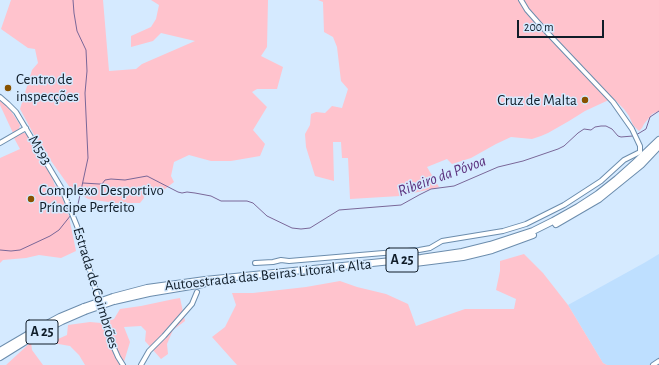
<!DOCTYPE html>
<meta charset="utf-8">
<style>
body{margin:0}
#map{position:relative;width:659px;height:365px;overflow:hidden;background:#d5eaff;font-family:"Alegreya Sans",sans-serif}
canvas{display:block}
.scale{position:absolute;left:517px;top:20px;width:87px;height:18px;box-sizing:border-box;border:2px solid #101d29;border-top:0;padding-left:5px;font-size:12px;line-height:14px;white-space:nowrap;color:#101d29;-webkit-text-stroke:3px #d5eaff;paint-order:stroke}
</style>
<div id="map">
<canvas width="659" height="365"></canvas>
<div class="scale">200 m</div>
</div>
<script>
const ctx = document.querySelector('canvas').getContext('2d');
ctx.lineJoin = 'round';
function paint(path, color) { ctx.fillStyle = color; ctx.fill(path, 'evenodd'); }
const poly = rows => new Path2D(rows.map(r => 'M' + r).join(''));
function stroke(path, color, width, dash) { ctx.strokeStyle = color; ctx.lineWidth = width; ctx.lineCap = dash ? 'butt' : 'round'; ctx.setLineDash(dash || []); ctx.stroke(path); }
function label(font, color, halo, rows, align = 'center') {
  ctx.font = font + ' "Alegreya Sans",sans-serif'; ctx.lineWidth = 3; ctx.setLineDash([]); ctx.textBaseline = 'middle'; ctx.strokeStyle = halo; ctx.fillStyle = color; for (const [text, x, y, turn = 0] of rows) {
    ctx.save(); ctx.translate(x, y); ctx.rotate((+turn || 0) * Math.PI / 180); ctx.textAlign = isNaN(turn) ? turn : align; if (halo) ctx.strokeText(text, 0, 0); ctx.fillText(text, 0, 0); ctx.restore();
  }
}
paint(poly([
 [659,254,659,365,607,365,603,363,568,305,644,263]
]), '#bedfff');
paint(poly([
 [11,0,103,0,109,71,136,69,142,64,195,41,161,33,153,41,131,47,131,36,151,27,156,19,159,5,151,0,268,0,267,47,261,56,283,67,277,89,257,89,252,92,267,107,253,130,265,144,260,156,231,161,211,161,189,155,174,162,171,176,174,182,161,192,142,189,144,198,140,203,115,203,88,199,71,189,39,144,20,109,32,70,38,63,35,49,28,48,1,29],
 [318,0,659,0,659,111,652,114,644,124,642,128,639,131,633,125,629,116,624,109,613,98,585,111,569,121,548,133,541,136,532,139,511,137,496,144,471,158,452,164,447,159,427,167,439,187,427,190,400,196,350,199,348,158,342,158,341,142,333,142,334,181,315,176,306,147,305,134,310,125,311,114,316,112,325,113,332,106,342,108,348,89,341,81,337,47,333,37,324,32,323,2],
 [0,100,9,108,20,125,19,129,13,133,0,105],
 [22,133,25,133,27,134,51,174,55,186,57,185,68,212,76,251,61,258,39,255,26,258,3,260,0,263,0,158,20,149,14,138],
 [524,254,543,273,568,305,603,363,607,365,237,365,212,337,225,327,236,305,232,293,253,293,306,287,340,281,357,287,386,294,408,304,416,326,465,309,514,309,516,299,496,290,500,271,500,261],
 [180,298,185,321,173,330,167,344,168,354,161,359,145,341,146,331,141,326,124,327,130,342,123,365,85,365,79,355,70,346,47,342,58,339,67,335,68,325,90,322,101,323,114,319,120,309,141,306,174,299],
 [31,342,32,350,43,365,6,365]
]), '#ffc3cd');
stroke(poly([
 [636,135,646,129,650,117,659,111],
 [83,183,99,184,102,184,105,180,111,179,125,180,147,176,178,192,182,193,187,192,195,193,211,196,221,201,247,201,253,203,267,216,292,228,301,229,310,228,339,210,401,205,419,195,431,189,454,186,498,167,523,161,558,149,564,146,578,133,584,129,591,130,595,127,601,126,606,126,612,129,618,136,621,137,633,136],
 [73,213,78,204,80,195,88,158,85,93,87,71,86,50,77,31,74,13,73,0],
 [0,250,11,251,20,250,50,236,59,230,71,215]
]), '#7a6798', 1);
const minor = poly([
 [0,97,8,104,16,112,62,189,77,226,110,339,118,357,123,365],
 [0,143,26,128],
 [255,263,273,262,281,260,289,261,419,250,430,248,442,241,503,231,526,224,564,205,601,181,624,160,640,152,640,146,632,129,613,102,542,27,527,10,521,0],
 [141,365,149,351,164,336,192,304,197,292],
 [653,365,659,361]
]);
const highway = poly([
 [556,224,599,199,641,165,659,146],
 [391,266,463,257,492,250,533,235],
 [113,297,147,288,169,285,205,280,421,258,462,252,490,245,533,231,553,221,578,207,598,194,617,179,636,162,659,140],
 [114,301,149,293,203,284],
 [0,351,34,331,60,317,84,307],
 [0,357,37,334,62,321,85,311]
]);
stroke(minor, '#6c8dad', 6);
stroke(highway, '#6c8dad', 8);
stroke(minor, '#fff', 4);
stroke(highway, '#fff', 6);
const highwayBridge = poly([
 [84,307,113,297],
 [85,311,114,301]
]);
stroke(highwayBridge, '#6c8dad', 8, []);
stroke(highwayBridge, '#fff', 6);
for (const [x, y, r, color] of [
 [8,88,4,"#885200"],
 [585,100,4,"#885200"],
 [31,199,4,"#885200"]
]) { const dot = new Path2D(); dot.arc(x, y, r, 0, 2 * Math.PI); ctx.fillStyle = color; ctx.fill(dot); stroke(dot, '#d5eaff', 1.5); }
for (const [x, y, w] of [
 [402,260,32],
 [42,332,32]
]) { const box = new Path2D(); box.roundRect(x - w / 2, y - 12, w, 24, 3); ctx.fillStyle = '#d5eaff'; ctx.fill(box); stroke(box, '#101d29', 1); }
label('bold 14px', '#101d29', null, [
 ["A 25",402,260],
 ["A 25",42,332]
]);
label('15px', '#101d29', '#d5eaff', [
 ["Centro de",16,79],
 ["inspecções",16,96],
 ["Cruz de Malta",577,100,"right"],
 ["Complexo Desportivo",39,190],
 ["Príncipe Perfeito",39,207]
], 'left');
label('15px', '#101d29', '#d5eaff', [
 ["M593",40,150,59],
 ["Autoestrada das Beiras Litoral e Alta",268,275,-6],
 ["Estrada de Coimbrões",96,288,73]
]);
label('italic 16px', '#5c317e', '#d5eaff', [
 ["Ribeiro da Póvoa",442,176,-20]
]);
</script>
